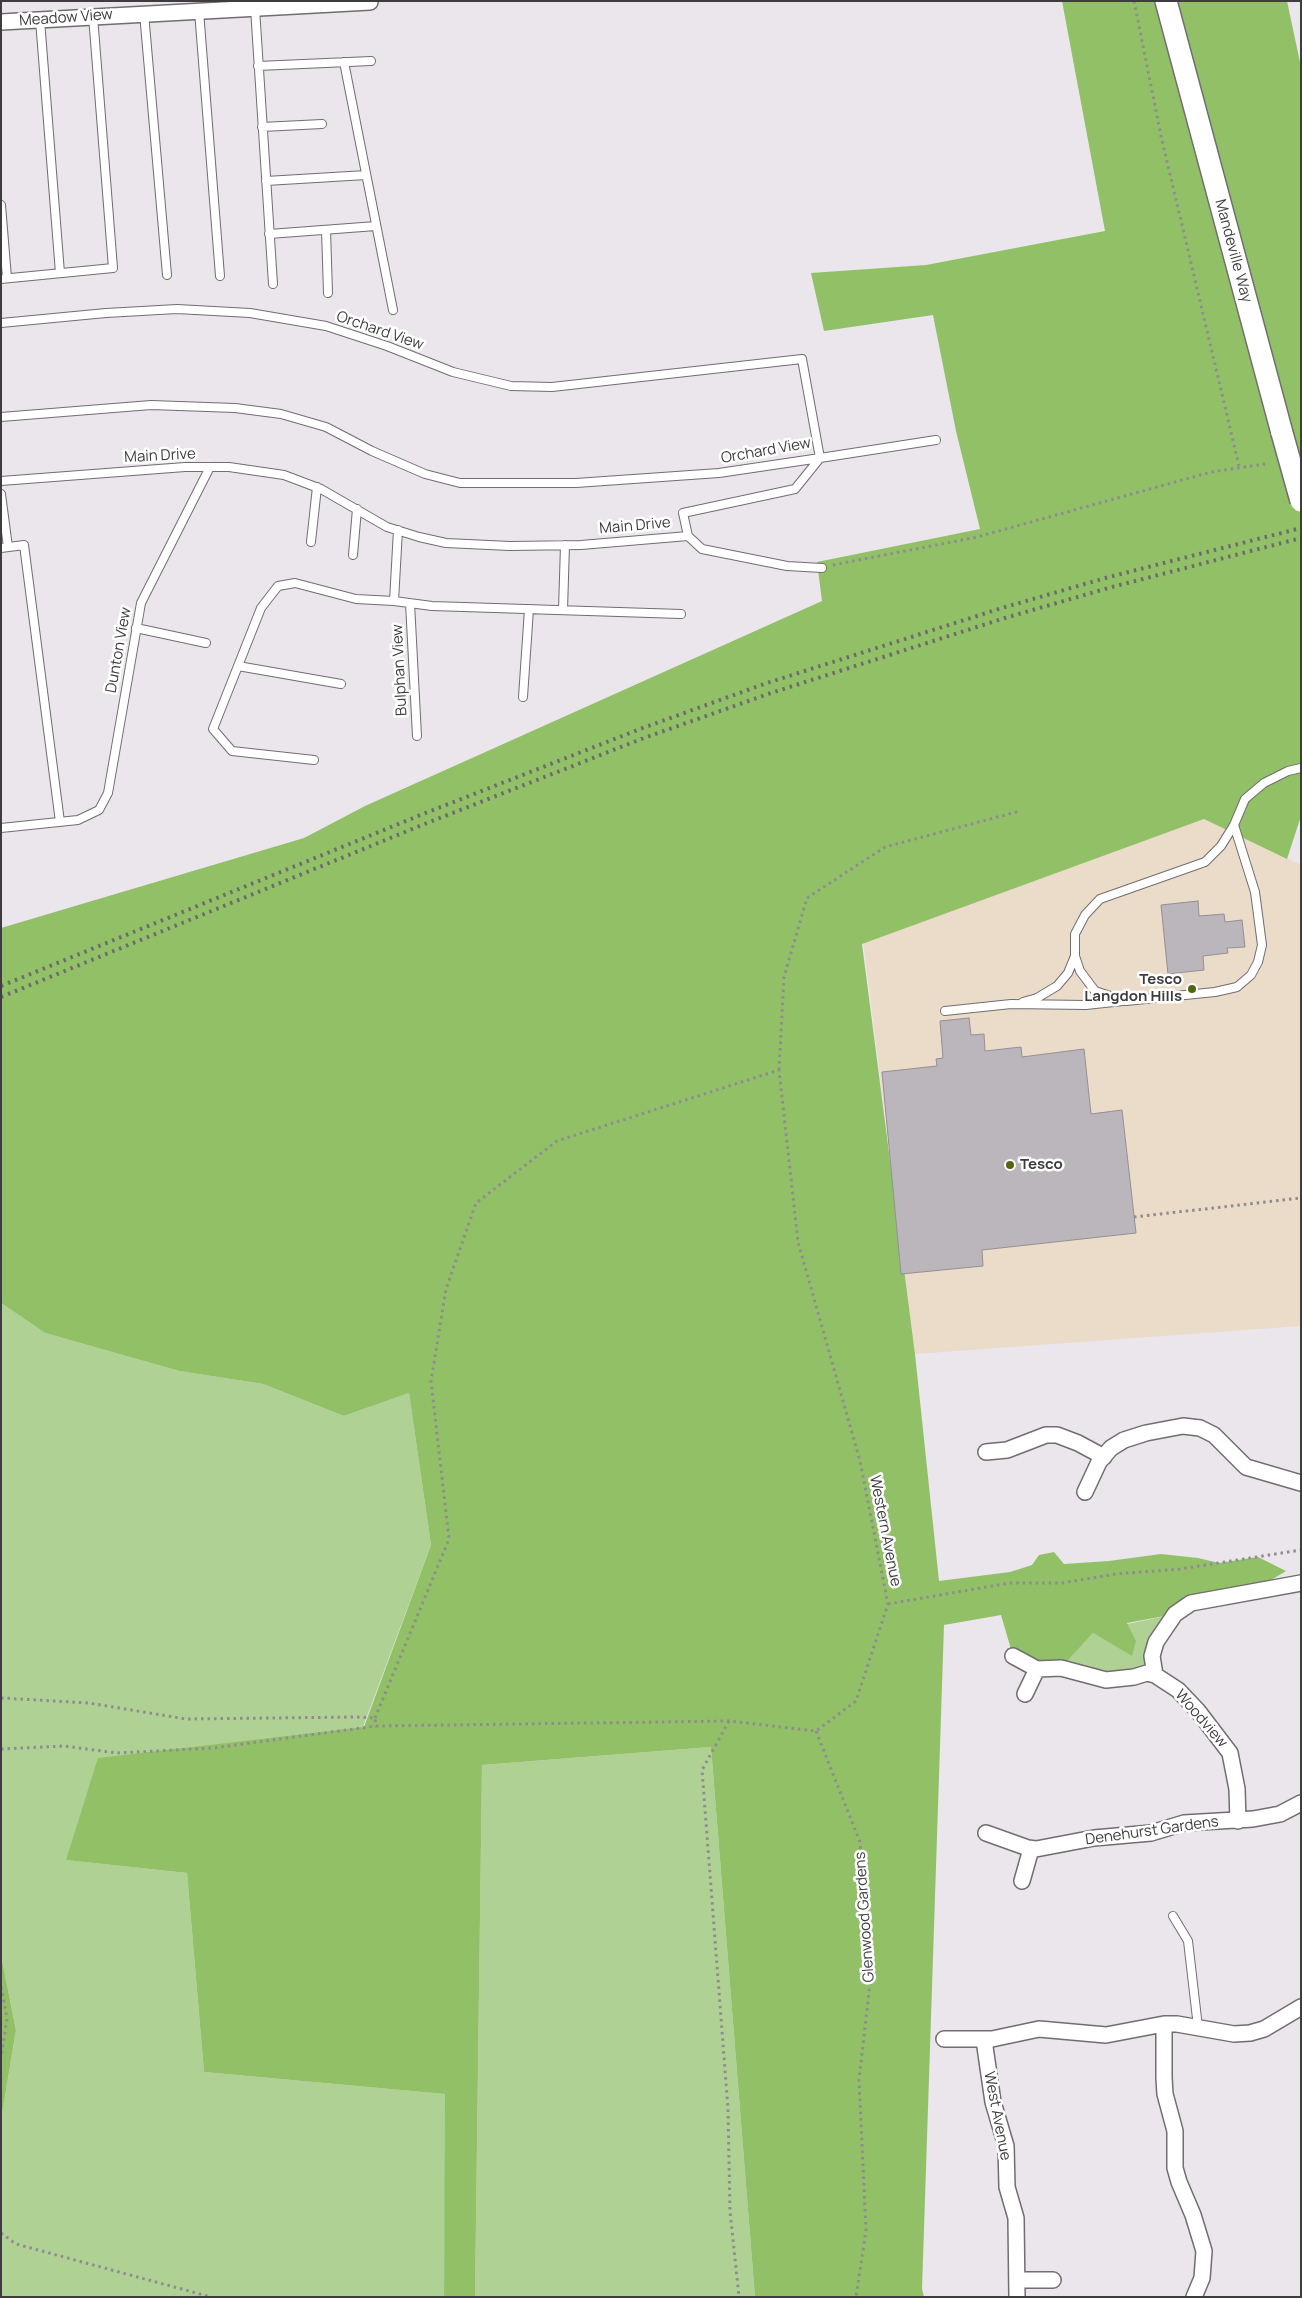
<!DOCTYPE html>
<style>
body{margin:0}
#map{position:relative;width:1302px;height:2298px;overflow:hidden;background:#eae6eb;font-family:Manrope,sans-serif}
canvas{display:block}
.frame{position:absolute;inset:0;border:2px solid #3e3c3e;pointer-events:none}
</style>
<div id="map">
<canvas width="1302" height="2298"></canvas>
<div class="frame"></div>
</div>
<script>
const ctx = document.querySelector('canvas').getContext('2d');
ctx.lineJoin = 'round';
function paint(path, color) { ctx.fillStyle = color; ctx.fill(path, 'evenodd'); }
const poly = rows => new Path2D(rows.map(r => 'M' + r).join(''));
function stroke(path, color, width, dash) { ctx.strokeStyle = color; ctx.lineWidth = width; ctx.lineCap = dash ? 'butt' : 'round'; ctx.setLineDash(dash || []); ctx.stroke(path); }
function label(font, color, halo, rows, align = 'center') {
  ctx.font = font + ' Manrope,sans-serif'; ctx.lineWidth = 5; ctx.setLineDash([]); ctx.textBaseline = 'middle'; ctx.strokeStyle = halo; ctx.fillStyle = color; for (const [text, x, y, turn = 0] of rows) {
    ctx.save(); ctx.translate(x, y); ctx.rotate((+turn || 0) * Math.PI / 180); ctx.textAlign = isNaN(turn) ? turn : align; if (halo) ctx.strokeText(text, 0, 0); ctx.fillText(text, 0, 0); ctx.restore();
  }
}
paint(poly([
 [1204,819,1301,865,1301,1326,915,1354,863,940]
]), '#ebdbc9');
paint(poly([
 [1,1303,45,1333,179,1371,263,1384,344,1416,409,1393,431,1545,363,1727,67,1860,187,1873,204,2072,446,2094,444,2297,1,2297,1,2120,16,2030,1,1955],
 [1175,1614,1166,1627,1155,1675,1134,1677,1061,1668,1093,1633,1132,1655,1127,1624],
 [711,1747,755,2297,475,2297,482,1765]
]), '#b0d194');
paint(poly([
 [1062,1,1287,1,1301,67,1301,816,1287,859,1204,819,862,944,915,1354,939,1581,1010,1572,1032,1565,1039,1555,1054,1552,1064,1564,1109,1561,1161,1554,1198,1558,1219,1563,1258,1557,1286,1571,1251,1592,1175,1614,1127,1623,1136,1641,1132,1656,1093,1633,1061,1668,1013,1656,1001,1615,944,1625,922,2289,924,2297,755,2297,711,1747,482,1765,475,2297,444,2297,445,2094,204,2072,187,1873,66,1860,98,1758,364,1727,431,1545,409,1393,344,1416,263,1384,179,1371,45,1333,1,1303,1,928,304,838,365,806,822,601,817,562,980,529,956,431,933,315,824,331,811,273,926,265,1105,231],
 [1,1955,16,2030,1,2120]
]), '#92c066');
const building = poly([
 [1198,901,1199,916,1224,914,1225,922,1242,920,1245,947,1227,948,1228,953,1203,956,1204,970,1168,974,1161,905,1198,901],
 [969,1018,971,1035,984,1034,985,1051,1021,1047,1022,1057,1084,1049,1091,1114,1122,1110,1136,1233,982,1250,983,1266,901,1274,882,1072,937,1066,936,1059,943,1058,940,1021,969,1018]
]);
paint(building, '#bbb6bb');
stroke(building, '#949094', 1);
const service = poly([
 [255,8,273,284],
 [199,11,220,276],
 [144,13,167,275],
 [40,20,60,273],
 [344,62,393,310],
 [258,66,371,61],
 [262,127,322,124],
 [266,181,366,175],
 [1,205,7,278],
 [326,230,328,293],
 [269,234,376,226],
 [1,279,113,268,93,16],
 [1,323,106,313,177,309,250,313,326,326,387,346,453,372,511,386,552,387,802,359,820,458,719,473,576,483,460,483,425,474,372,451,326,427,281,414,235,408,151,405,1,417],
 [1,481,185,467,229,467,284,475,321,489,387,527,419,537,446,543,510,546,581,545,688,536],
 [1,494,8,547],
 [688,536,683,513,795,489,820,458,936,440],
 [688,536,702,549,787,566,822,568],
 [311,542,317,487],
 [1,548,24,545,60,822],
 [353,555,357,509],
 [394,601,432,606,681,614],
 [410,603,417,736],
 [563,610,565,545],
 [136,628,206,643],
 [238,666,341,684],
 [523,697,529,609],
 [314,760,232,751,213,729,261,608,278,586,295,583,356,599,394,601,398,530],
 [1234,825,1255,892,1262,945,1258,962,1251,975,1237,987,1215,992,1126,1001,1095,991,1080,971,1075,956,1075,934,1085,915,1100,899,1205,862,1221,846,1234,825,1245,799,1264,783,1288,771,1301,768],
 [1,828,78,820,99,810,108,793,141,603,210,467],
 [1023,1002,1037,998,1057,986,1068,973,1075,956],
 [945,1011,1011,1004,1086,1005,1123,1001],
 [1173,1916,1188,1941,1198,2027]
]);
const minor = poly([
 [1,22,370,2],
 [986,1452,1007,1450,1046,1435,1057,1435,1078,1443,1104,1457],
 [1085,1492,1099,1462,1111,1448,1124,1440,1146,1433,1183,1426,1200,1428,1214,1435,1246,1467,1301,1483],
 [1013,1656,1037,1669],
 [1025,1694,1037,1669,1061,1668,1106,1680,1134,1677,1147,1673,1155,1675],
 [1238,1821,1237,1789,1230,1753,1198,1711,1178,1690,1155,1675,1152,1656,1156,1642,1175,1614,1191,1603,1301,1583],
 [986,1833,1028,1848,1036,1849,1094,1838,1151,1833,1184,1823,1253,1819,1280,1814,1301,1803],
 [1022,1881,1031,1849],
 [1164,2024,1164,2078,1165,2094,1175,2131,1175,2168,1179,2182,1193,2215,1204,2251,1202,2278,1194,2297],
 [944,2039,992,2039,1039,2029,1106,2035,1164,2024,1177,2024,1234,2034,1250,2033,1264,2029,1301,2007],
 [984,2040,993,2102,1006,2146,1007,2187,1016,2218,1017,2297],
 [1017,2280,1053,2280]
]);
const secondary = poly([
 [1166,1,1282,433]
]);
stroke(service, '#716d71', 10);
stroke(minor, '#716d71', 18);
stroke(secondary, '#716d71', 24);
stroke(poly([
 [1134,1,1161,136,1239,466],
 [833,565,977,537,1211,472,1265,464],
 [779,1070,784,977,807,898,885,847,1020,811],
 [1134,1217,1301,1198],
 [888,1604,1009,1583,1062,1583,1116,1574,1180,1569,1301,1550],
 [1,1698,89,1703,186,1719,357,1717,375,1718,376,1726,729,1721,816,1731],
 [375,1718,449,1539,431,1381,446,1289,476,1203,557,1141,779,1070,798,1242,860,1461,888,1604,856,1701,816,1731],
 [729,1721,702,1770,728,2109,730,2211,739,2297],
 [816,1731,860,1842,870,1983,859,2080,866,2230,856,2297],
 [1,1749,64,1746,117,1753,213,1748,376,1726],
 [1,1987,7,2018,1,2058],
 [1,2233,16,2244,211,2297]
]), '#8f8c8f', 3, [2.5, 4]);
stroke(service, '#fff', 8);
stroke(minor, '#fff', 15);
stroke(secondary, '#fff', 21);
stroke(poly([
 [1,986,423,814,640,729,767,683,1002,608,1109,577,1301,528],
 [1,997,427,823,644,738,771,693,1005,618,1112,587,1301,538]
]), '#6e6b6e', 4, [2.5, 5]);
const secondaryBridge = poly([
 [1282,433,1301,501]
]);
stroke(secondaryBridge, '#716d71', 24, []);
stroke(secondaryBridge, '#fff', 21);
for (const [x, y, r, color] of [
 [1192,989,5,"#526511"],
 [1010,1165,5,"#526511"]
]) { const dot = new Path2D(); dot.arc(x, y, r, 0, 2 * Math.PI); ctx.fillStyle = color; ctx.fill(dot); stroke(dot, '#fff', 2); }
label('15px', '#3e3c3e', '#fff', [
 ["Meadow View",66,18,-4],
 ["Mandeville Way",1233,251,75],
 ["Orchard View",380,331,19],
 ["Orchard View",766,451,-10],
 ["Main Drive",160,456,-3],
 ["Main Drive",635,526,-5],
 ["Dunton View",119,650,-80],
 ["Bulphan View",400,670,-93],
 ["Western Avenue",885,1531,79],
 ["Woodview",1201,1719,49],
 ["Denehurst Gardens",1152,1831,-8],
 ["Glenwood Gardens",865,1917,-94],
 ["West Avenue",997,2116,79]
]);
label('bold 15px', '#3e3c3e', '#fff', [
 ["Tesco",1182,980],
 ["Langdon Hills",1182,997],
 ["Tesco",1020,1165,"left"]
], 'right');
</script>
